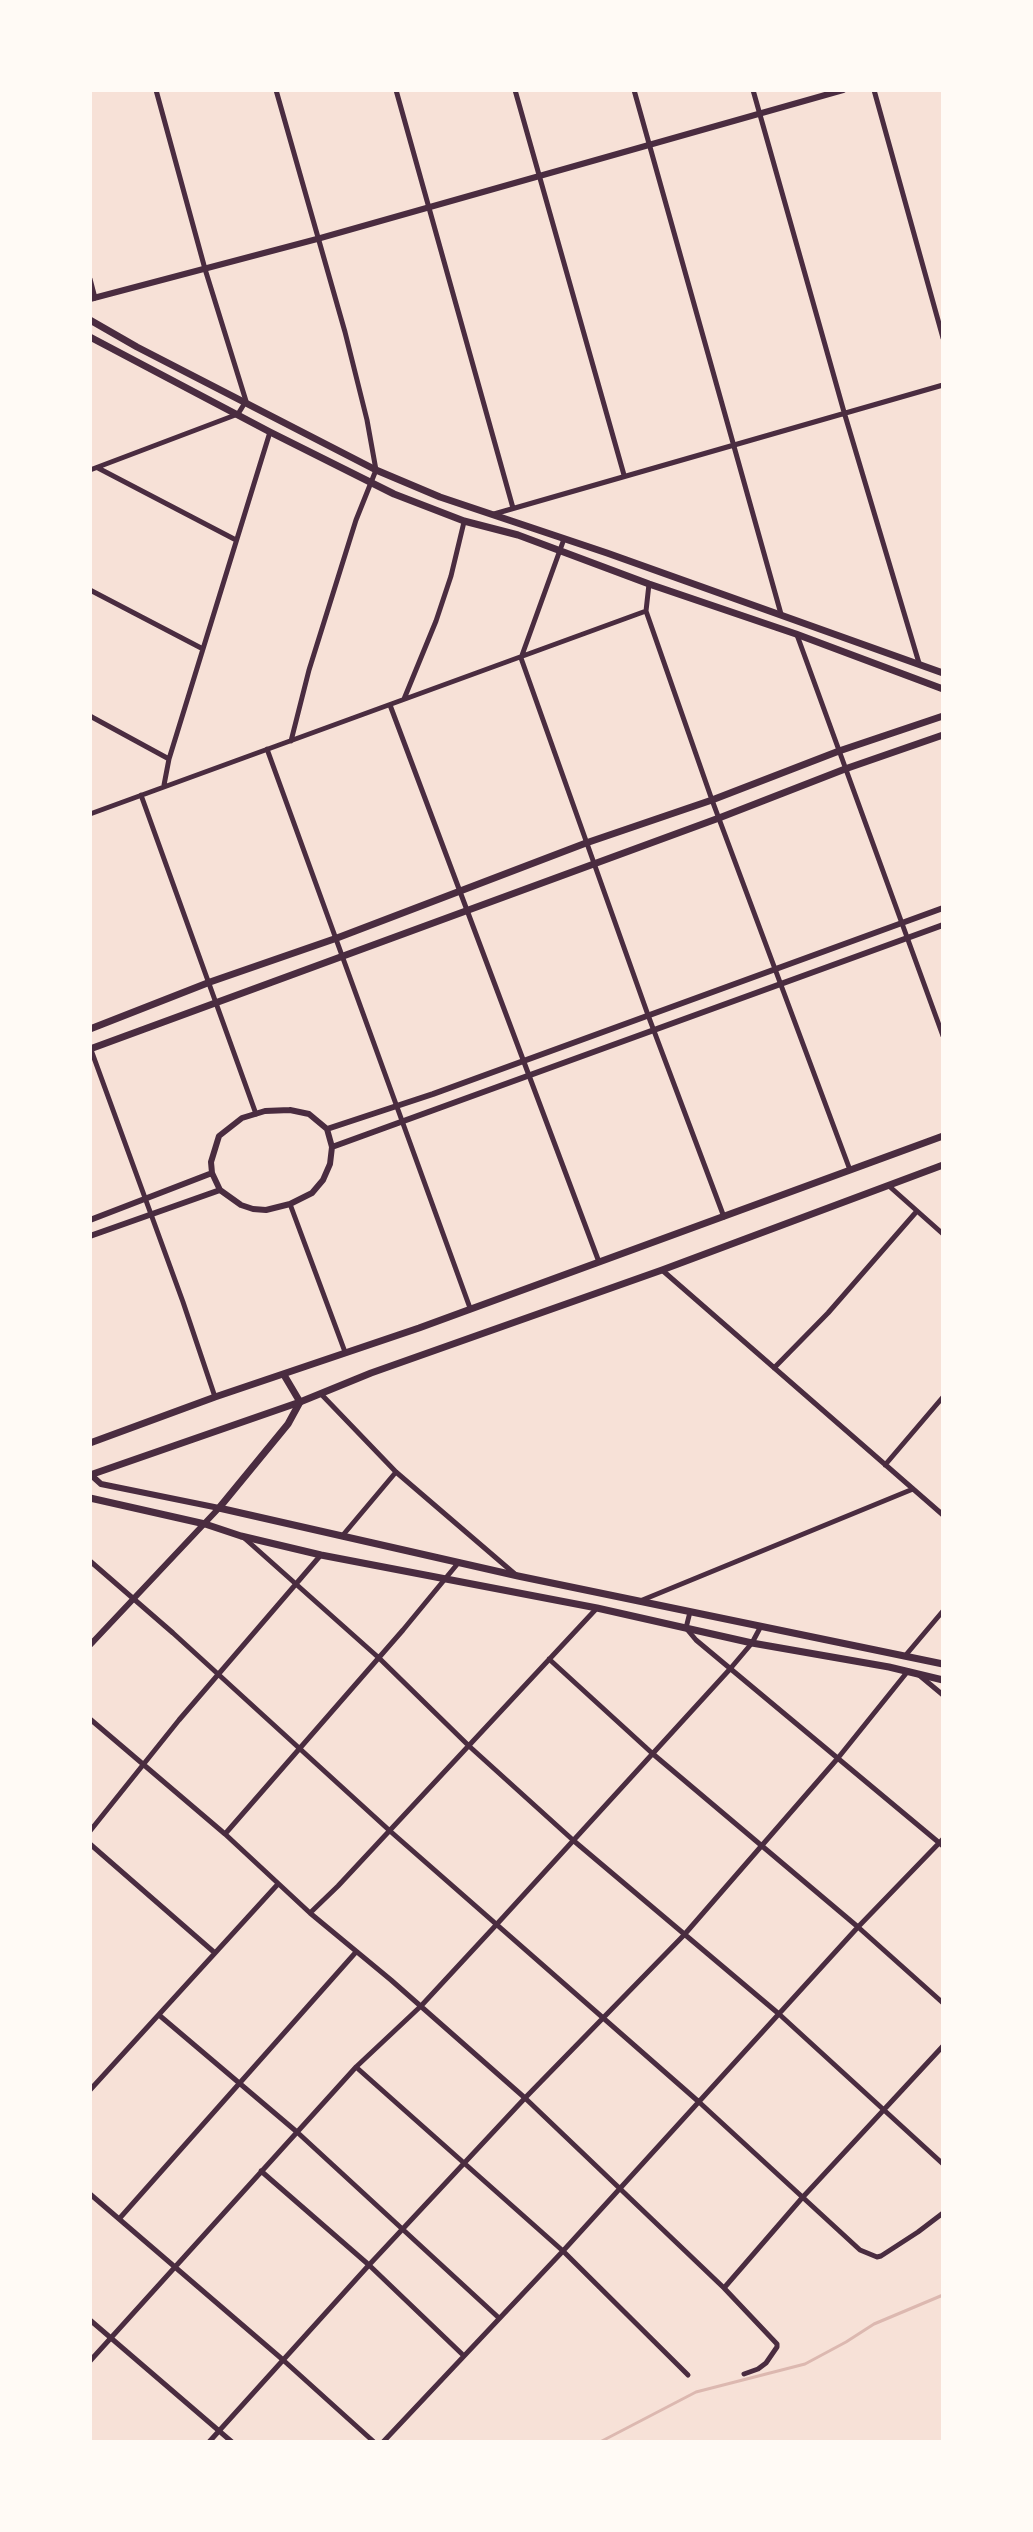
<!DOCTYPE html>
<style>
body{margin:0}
#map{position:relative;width:1033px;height:2532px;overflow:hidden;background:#f7e1d7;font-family:"Playfair Display",serif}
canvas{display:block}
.frame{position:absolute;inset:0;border:92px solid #fffaf5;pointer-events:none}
</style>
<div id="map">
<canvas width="1033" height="2532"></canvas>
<div class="frame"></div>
</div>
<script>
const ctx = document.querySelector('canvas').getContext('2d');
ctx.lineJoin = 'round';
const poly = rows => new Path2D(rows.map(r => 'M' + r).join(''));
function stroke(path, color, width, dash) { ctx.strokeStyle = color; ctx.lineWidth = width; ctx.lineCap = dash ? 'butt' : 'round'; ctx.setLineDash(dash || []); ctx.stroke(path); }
stroke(poly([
 [600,2442,696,2392,805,2364,846,2342,874,2324,943,2295]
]), '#dcb8b0', 3);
stroke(poly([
 [276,90,345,332,367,420,376,470,356,520,309,670,291,741],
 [396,90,513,508],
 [515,90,624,475],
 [634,90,781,614],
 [753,90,844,412,919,663],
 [874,90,943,338],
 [90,279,95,298],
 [98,468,236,540],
 [90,470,238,414,246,401,205,269,156,90],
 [494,514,943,385],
 [564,539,521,658,648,1015,724,1217],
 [649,584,646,611,712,800,850,1170],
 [90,590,203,649],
 [797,635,943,1036],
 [404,699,436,621,451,576,464,522],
 [390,705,599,1262],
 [90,716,169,759],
 [267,749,470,1308],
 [164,785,169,759,270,432],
 [141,795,256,1114],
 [90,814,646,611],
 [90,1047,183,1302,215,1397],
 [889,1186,943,1234],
 [290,1204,345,1352],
 [662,1270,943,1515],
 [774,1368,828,1313,917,1211],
 [321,1394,396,1472,516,1575],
 [885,1465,943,1397],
 [343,1535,396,1472],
 [242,1536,379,1658,469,1746,574,1841,779,2014,943,2164],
 [90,1561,173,1633,390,1831,699,2102,860,2250,877,2257,881,2256,918,2232,943,2213],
 [640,1601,913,1489],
 [690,1612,686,1628,696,1640,943,1846],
 [905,1656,943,1611],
 [549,1659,653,1754,858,1927,943,2003],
 [919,1675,943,1695],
 [90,1719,225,1834,310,1913,391,1980,525,2098,724,2288,777,2344,777,2347,766,2363,758,2369,744,2374],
 [90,1831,179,1720,320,1556],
 [225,1834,403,1630,459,1562],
 [90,1844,215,1953],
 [310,1913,338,1886,597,1608],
 [159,2015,297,2132,499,2318],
 [356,2067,563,2251,688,2375],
 [90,2090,278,1884],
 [261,2171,369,2265,463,2355],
 [90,2194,282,2359,374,2442],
 [119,2219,356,1952],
 [724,2288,802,2198,943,2046],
 [90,2320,232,2442],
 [90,2361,356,2067,421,2006,497,1924,730,1669,752,1643,761,1626],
 [209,2442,369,2265,525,2098,684,1935,838,1758,908,1671],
 [383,2442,563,2251,858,1927,943,1839]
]), '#4a2c40', 5);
stroke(poly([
 [90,299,317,239,843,90],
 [290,1110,309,1114,327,1129,332,1147,330,1164,323,1180,312,1193,290,1204,266,1210,253,1209,241,1205,220,1190,212,1173,211,1162,219,1136,242,1118,265,1111,290,1110],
 [327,1129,433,1094,943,908],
 [332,1147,943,925],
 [90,1220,212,1173],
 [90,1236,220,1190],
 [90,1645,219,1508,101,1484,91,1475]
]), '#4a2c40', 6);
stroke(poly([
 [90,320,137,347,376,470,440,497,607,553,943,673],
 [90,337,270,432,394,494,464,521,518,535,649,584,796,634,943,689],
 [90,1029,210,982,337,938,586,843,712,800,839,751,943,716],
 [90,1049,719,818,845,769,943,735],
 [284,1375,300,1402,288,1424,219,1508,518,1576,943,1664],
 [90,1498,205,1524,241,1536,321,1555,597,1608,752,1643,889,1667,943,1680]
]), '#4a2c40', 7);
stroke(poly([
 [90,1443,215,1397,419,1328,943,1136],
 [90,1475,300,1402,371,1373,662,1270,943,1165]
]), '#4a2c40', 7);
</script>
